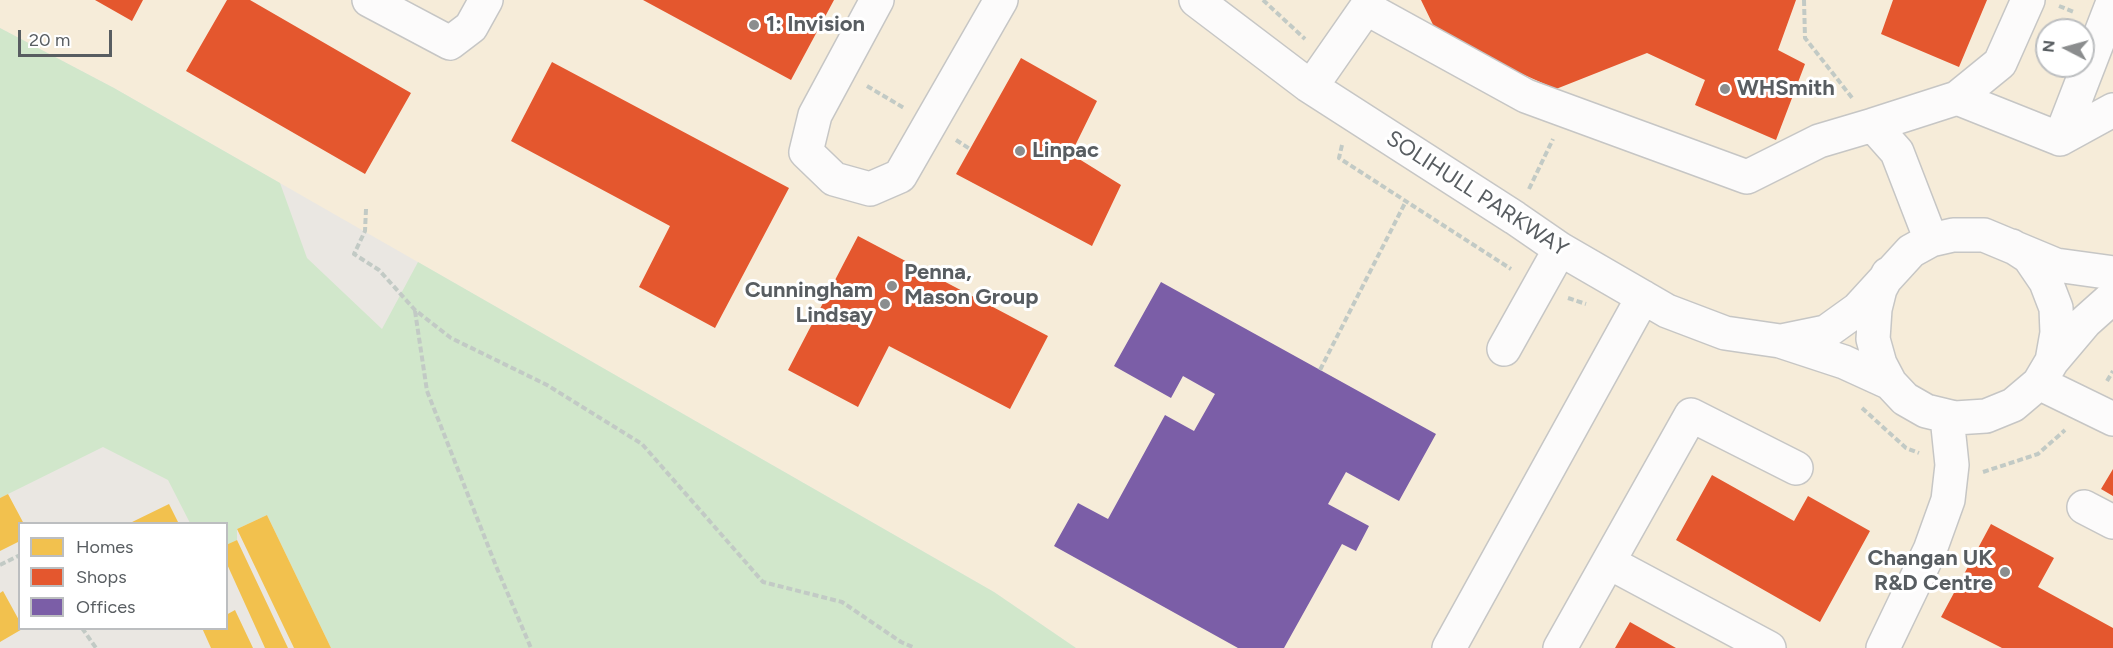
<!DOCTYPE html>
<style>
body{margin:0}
#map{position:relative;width:2113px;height:648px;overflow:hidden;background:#eae7e2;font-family:Figtree,sans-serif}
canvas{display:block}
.legend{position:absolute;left:18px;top:522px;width:210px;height:108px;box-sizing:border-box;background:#fff;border:2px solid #bcbec0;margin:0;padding:8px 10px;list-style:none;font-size:18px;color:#585d61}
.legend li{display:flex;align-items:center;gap:12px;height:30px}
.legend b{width:30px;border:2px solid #bcbec0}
.north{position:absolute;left:2035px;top:18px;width:60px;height:60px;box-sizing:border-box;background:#fff;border:2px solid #bcbec0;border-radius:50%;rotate:276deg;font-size:16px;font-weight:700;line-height:24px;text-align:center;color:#585d61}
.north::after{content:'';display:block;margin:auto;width:21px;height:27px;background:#8b8d8e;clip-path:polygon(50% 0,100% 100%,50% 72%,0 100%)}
.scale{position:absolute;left:18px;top:30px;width:94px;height:27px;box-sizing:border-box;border:3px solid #585d61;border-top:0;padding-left:8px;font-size:18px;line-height:21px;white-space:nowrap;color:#585d61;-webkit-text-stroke:4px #fff;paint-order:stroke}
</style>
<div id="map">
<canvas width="2113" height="648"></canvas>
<ul class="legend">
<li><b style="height:16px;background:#f2c14e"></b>Homes</li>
<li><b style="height:16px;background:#e4572e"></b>Shops</li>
<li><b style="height:16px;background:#7b5ea7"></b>Offices</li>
</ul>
<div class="north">N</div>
<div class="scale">20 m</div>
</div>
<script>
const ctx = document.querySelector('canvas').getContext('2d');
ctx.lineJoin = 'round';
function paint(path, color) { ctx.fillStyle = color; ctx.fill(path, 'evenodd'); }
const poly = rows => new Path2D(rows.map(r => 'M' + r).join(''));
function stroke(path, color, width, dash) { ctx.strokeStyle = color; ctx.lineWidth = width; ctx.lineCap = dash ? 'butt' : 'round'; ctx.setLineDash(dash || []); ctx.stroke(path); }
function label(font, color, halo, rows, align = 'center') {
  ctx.font = font + ' Figtree,sans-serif'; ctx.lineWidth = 6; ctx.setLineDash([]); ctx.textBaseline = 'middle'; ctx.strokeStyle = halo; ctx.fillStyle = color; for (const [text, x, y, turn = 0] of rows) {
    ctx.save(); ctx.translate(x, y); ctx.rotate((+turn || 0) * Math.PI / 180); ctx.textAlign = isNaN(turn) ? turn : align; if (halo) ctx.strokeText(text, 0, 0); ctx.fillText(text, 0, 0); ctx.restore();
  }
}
paint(poly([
 [0,0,2113,0,2113,648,1076,648,994,592,114,88,0,28],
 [2047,30,2083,30,2083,66,2047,66]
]), '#f6ecd9');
paint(poly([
 [0,28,114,88,280,183,307,258,382,329,418,262,994,592,1076,648,331,648,267,515,237,529,237,540,227,545,226,524,190,523,168,480,103,447,0,498]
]), '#d1e7cb');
paint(poly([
 [8,494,24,524,20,524,20,541,0,551,0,498],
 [169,504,179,524,128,524],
 [267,515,331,648,294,648,237,529],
 [237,540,288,648,265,648,226,562,226,545],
 [3,591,20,622,20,628,24,628,0,642,0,593],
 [235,610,253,648,211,648,202,628,226,628,226,615]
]), '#f2c14e');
paint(poly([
 [95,0,143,0,132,21],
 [227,0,250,0,411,93,365,174,186,71],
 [643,0,834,0,791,80],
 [1421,0,1796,0,1778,50,1805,64,1776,140,1695,105,1705,80,1647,53,1556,89,1439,37],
 [1893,0,1987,0,1959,67,1881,34],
 [1021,58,1097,101,1071,154,1121,185,1092,246,956,174],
 [552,62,789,188,715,328,639,287,670,226,511,141],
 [858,236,1048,336,1010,409,889,346,858,407,788,370],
 [2113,469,2113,496,2101,489],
 [1712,475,1794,521,1808,496,1870,531,1820,622,1676,540],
 [1991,524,2054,558,2038,587,2113,628,2113,648,2002,648,1941,617],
 [1630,622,1676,648,1615,648]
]), '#e4572e');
paint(poly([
 [1161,282,1436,434,1399,501,1346,472,1328,504,1369,526,1356,551,1342,544,1284,648,1238,648,1054,546,1078,503,1108,519,1165,415,1194,431,1215,394,1183,376,1171,398,1114,366]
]), '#7b5ea7');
const minor = poly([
 [369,0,450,43,471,27,486,0],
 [877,0,815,115,806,152,834,179,870,189,900,176,1001,0],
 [1196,0,1308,85,1515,218,1560,249,1667,311,1725,333,1780,341,1844,362,1890,383],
 [1311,87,1366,8,1526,96,1747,177,1819,141,1873,125,1897,152,1931,240],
 [1957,98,2060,139,2113,110],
 [1873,125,1957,98,2000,63,2028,0],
 [2060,139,2113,2],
 [1888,274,1880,289,1875,309,1873,339,1880,364,1890,383,1905,399,1926,411,1955,418,1986,416,2013,405,2039,383,2052,361,2057,333,2056,308,2046,282,2029,257,2012,246],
 [1782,341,1826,332,1858,309,1911,251,1931,240,1953,235,1984,235,2056,265,2113,273],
 [1504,349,1560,249],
 [2052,361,2085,322,2113,297],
 [2039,383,2113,419],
 [2084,507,2113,522],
 [1610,563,1769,648],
 [1449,648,1643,297],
 [1560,648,1691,415,1796,468],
 [1883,648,1930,550,1948,500,1952,465,1947,417]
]);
stroke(minor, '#c6c6c5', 36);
stroke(poly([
 [1263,0,1305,39],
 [1804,0,1805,38,1853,99],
 [2059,6,2074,12],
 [867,86,904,108],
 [956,140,970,149],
 [1342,145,1339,158,1511,269],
 [1529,189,1553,139],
 [366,209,365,231,354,254,379,270,415,310,451,338,547,385,642,444,763,582,842,602,901,642,915,648],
 [1568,298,1586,304],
 [415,311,427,391,496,566,531,648],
 [1320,370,1406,201],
 [2107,381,2113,371],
 [1862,408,1906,448,1919,453],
 [1983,472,2038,454,2065,430],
 [0,565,20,555],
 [82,628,96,648]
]), '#c2cac5', 4, [6, 3]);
stroke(minor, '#fcfbfb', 33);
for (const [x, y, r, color] of [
 [754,25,6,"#8b8d8e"],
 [1725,89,6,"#8b8d8e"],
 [1020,151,6,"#8b8d8e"],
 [892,286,6,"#8b8d8e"],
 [885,304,6,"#8b8d8e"],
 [2005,572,6,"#8b8d8e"]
]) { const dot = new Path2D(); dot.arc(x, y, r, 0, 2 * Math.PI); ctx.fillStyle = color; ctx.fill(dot); stroke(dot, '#fff', 2); }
label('bold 22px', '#585d61', '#fff', [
 ["1: Invision",766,25],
 ["WHSmith",1737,89],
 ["Linpac",1032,151],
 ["Penna,",904,273],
 ["Mason Group",904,298],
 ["Cunningham",873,291,"right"],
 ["Lindsay",873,316,"right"],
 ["Changan UK",1993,559,"right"],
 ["R&D Centre",1993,584,"right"]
], 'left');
label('22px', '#585d61', '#fff', [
 ["SOLIHULL PARKWAY",1477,194,33]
]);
</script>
